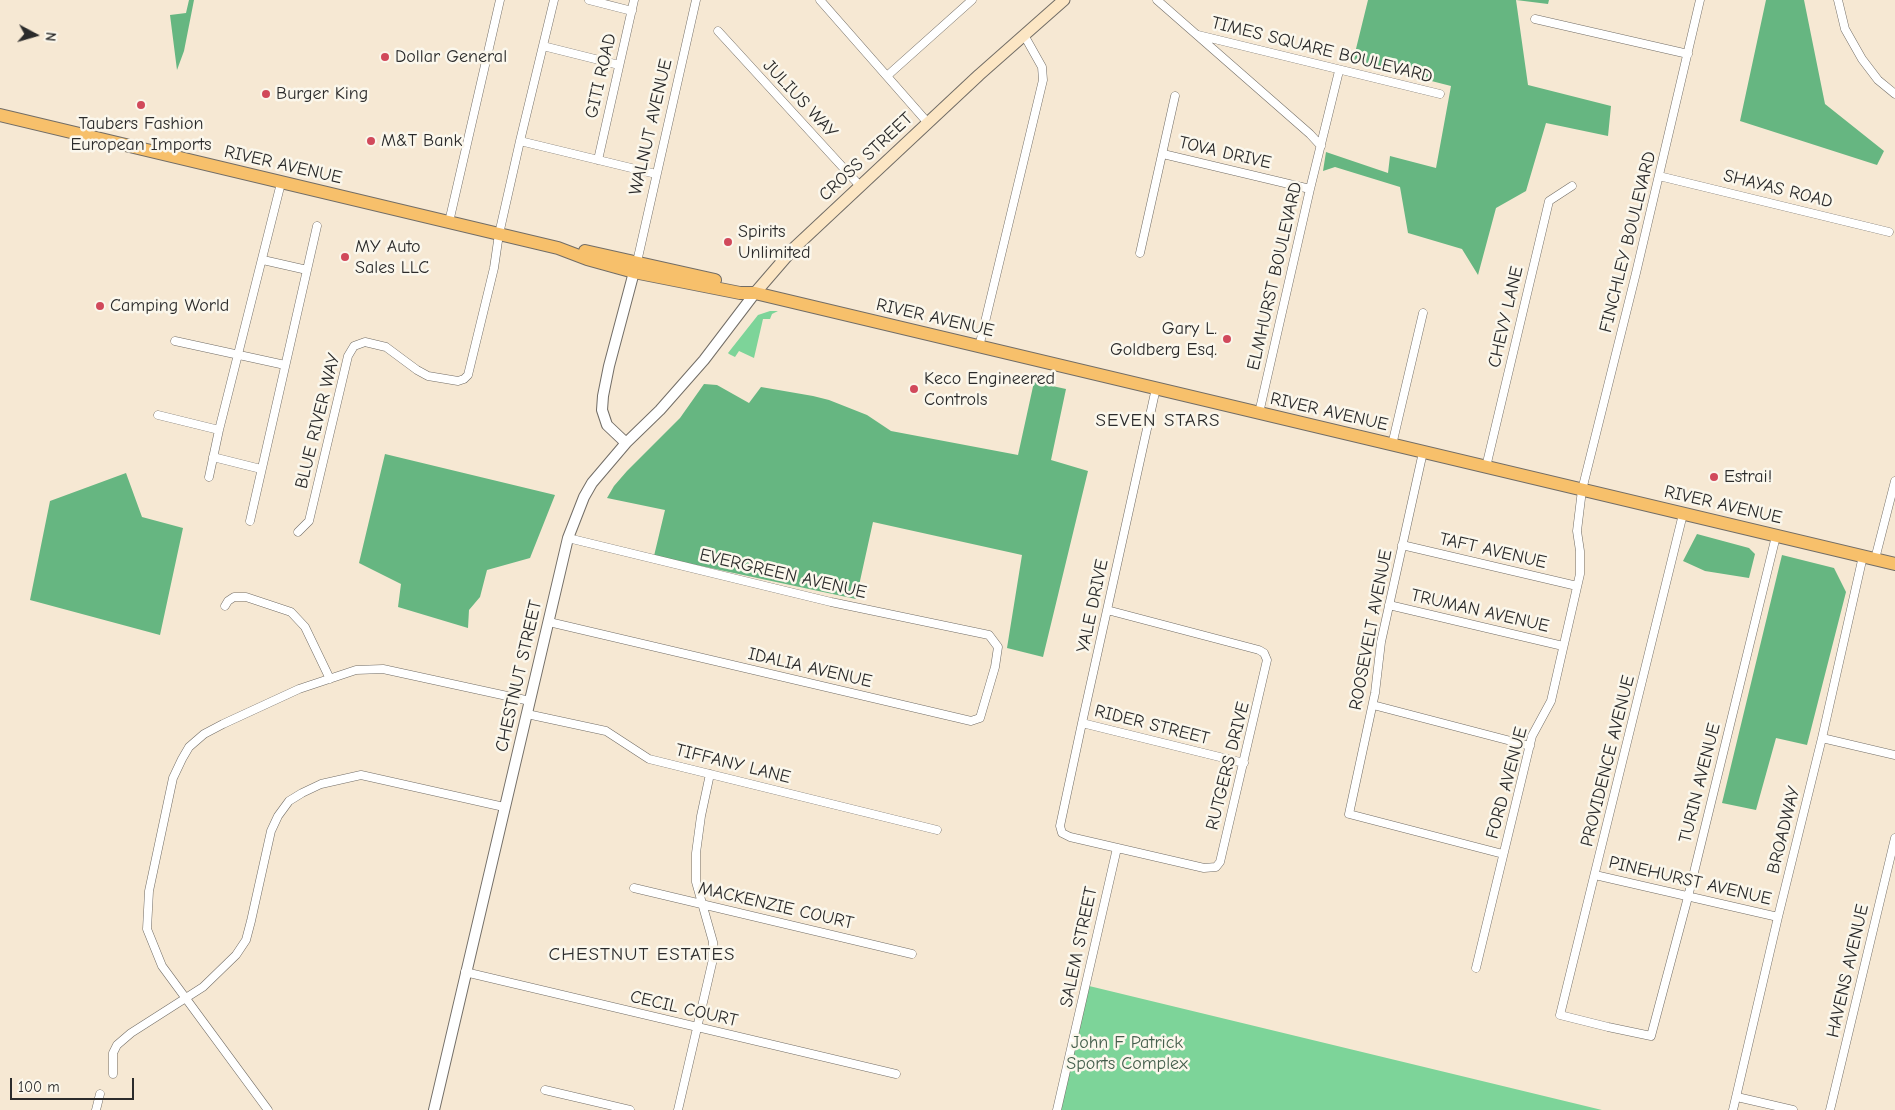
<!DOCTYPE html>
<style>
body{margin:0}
#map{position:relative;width:1895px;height:1110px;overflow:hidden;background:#f6e8d3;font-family:"Comic Neue",sans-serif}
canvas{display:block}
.north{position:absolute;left:10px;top:10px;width:50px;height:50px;-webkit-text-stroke:4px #fbf7ec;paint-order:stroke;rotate:96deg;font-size:14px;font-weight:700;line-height:20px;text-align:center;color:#2b2b2b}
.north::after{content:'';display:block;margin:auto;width:18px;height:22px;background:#2b2b2b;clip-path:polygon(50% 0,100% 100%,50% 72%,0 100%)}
.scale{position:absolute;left:10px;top:1078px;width:124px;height:22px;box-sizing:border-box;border:2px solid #2b2b2b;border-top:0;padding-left:6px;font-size:15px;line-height:18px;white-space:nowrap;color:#2b2b2b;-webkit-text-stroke:4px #fbf7ec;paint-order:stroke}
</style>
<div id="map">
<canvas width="1895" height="1110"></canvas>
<div class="north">N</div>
<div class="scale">100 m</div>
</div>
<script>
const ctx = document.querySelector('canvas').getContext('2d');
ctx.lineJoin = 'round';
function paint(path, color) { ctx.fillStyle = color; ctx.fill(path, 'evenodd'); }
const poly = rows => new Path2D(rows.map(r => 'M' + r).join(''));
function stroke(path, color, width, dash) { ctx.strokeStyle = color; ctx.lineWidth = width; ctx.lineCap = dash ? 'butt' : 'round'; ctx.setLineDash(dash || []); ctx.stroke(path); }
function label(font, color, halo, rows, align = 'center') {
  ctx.font = font + ' "Comic Neue",sans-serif'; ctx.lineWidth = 5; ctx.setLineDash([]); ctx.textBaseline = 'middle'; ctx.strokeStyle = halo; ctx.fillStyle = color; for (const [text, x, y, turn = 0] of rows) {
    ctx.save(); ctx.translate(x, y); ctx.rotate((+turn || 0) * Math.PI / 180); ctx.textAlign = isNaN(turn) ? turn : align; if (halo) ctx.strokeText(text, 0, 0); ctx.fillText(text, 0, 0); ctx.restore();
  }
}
paint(poly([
 [770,311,778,311,772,314,770,319,763,319,754,358,739,351,735,357,729,354,728,353,758,315],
 [1085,985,1602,1110,1055,1110]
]), '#7dd499');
paint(poly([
 [189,0,194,0,184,51,177,70,170,15,186,13],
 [1368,0,1549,0,1548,4,1516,0,1528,85,1611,106,1608,136,1546,123,1526,191,1496,208,1478,275,1462,249,1408,233,1400,187,1335,167,1323,171,1326,152,1388,173,1390,156,1436,168,1451,86,1353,61],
 [1766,0,1804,0,1825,104,1884,151,1877,165,1740,121],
 [1034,382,1066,389,1051,460,1088,471,1043,657,1007,648,1022,555,873,522,856,599,654,556,665,510,607,498,614,486,627,471,680,418,704,384,717,385,749,403,761,387,813,396,829,400,867,415,891,431,1018,455],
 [385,454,555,495,530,558,487,570,480,597,469,610,468,628,398,607,401,584,359,563],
 [126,473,142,517,183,528,160,635,30,600,50,501],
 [1697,534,1749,548,1755,554,1749,578,1705,571,1683,561],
 [1782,555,1834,568,1846,592,1807,745,1776,738,1756,810,1722,803]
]), '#66b681');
const minor = poly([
 [589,0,632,11],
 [820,0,928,123],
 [1157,0,1310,134,1321,146],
 [1838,0,1845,29,1862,59,1878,80,1895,94],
 [1535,19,1688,54],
 [718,31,860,186],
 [1198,35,1440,94],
 [543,46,619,65],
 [887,76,972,0],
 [520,141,656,174],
 [1163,154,1310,189],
 [598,160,634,0],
 [1659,176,1889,232],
 [449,222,500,0],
 [1140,253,1175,96],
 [263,260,307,270],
 [637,262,696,0],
 [175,341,285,365],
 [979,347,1043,80,1042,67,1024,35],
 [1259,413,1310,189,1339,71],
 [158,415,219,430],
 [1392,445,1423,313],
 [1423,452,1381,642,1375,693,1349,814,1503,854],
 [213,457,261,469],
 [1486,467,1549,201,1572,186],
 [209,477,219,430,281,183],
 [1683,514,1560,1015,1608,1027,1651,1036,1688,897,1776,536],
 [250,521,317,226],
 [298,532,309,521,348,356,354,346,365,342,386,347,417,370,428,376,458,381,464,379,468,375,494,268,499,234,520,141,554,0],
 [1402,545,1577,586],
 [1875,559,1895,481],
 [1389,605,1563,646],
 [225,606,228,601,234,597,246,597,291,612,305,627,330,679],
 [1107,610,1259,650,1264,653,1267,660,1220,862,1216,867,1204,868,1070,837,1062,833,1060,826,1082,723,1107,610,1156,388],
 [549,622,971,721,980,718,995,667,998,647,989,635,831,602,568,538],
 [1373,705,1530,746],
 [527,714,606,731,649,759,937,830],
 [1082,723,1244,763],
 [1822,738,1895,755],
 [1595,875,1778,917],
 [634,888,912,954],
 [1476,968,1532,736,1551,701,1580,574,1580,551,1577,531,1582,490,1636,273,1700,0],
 [465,972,896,1074],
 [113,1074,113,1053,117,1045,131,1033,203,987,236,955,246,940,251,921,271,831,278,816,289,801,302,793,321,784,361,775,504,807],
 [545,1090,630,1110],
 [1737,1097,1793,1110],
 [96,1110,100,1094],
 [268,1110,162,966,147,929,149,891,173,778,182,759,189,747,204,734,223,724,299,689,356,670,383,669,530,701],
 [678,1110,713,959,713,942,696,882,696,853,701,816,710,774],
 [1057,1110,1117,848],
 [1733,1110,1778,917,1822,738,1863,556],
 [1830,1110,1895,838]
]);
const tertiary = poly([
 [626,443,660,410,704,360,755,293],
 [434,1110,568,538,584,497,592,483,626,443,607,425,602,410,603,396,609,366,634,272]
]);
const secondary = poly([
 [755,293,793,249,979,75,1064,0]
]);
const trunk = poly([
 [0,115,499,234,558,248,587,259,634,272,740,293,755,293,1895,564],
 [585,251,715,280]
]);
stroke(minor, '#726d66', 9);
stroke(tertiary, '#726d66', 12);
stroke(secondary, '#726d66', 13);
stroke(trunk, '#726d66', 14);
stroke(minor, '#fff', 8);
stroke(tertiary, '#fff', 10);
stroke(secondary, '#fce6c4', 11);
stroke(trunk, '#f7c06b', 12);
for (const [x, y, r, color] of [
 [385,57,5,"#d1495b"],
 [266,94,5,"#d1495b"],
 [141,105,5,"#d1495b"],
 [371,141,5,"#d1495b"],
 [728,242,5,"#d1495b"],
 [345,257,5,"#d1495b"],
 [100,306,5,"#d1495b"],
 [1227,339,5,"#d1495b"],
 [914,389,5,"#d1495b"],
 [1714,477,5,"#d1495b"]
]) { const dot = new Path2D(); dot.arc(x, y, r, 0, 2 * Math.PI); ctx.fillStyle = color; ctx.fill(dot); stroke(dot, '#fbf7ec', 2); }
label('18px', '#2b2b2b', '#fbf7ec', [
 ["TIMES SQUARE BOULEVARD",1322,50,14],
 ["GITI ROAD",601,76,-77],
 ["JULIUS WAY",800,99,47],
 ["WALNUT AVENUE",651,127,-77],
 ["TOVA DRIVE",1225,153,13],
 ["CROSS STREET",866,157,-43],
 ["RIVER AVENUE",283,165,13],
 ["SHAYAS ROAD",1778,189,14],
 ["FINCHLEY BOULEVARD",1628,242,-76],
 ["ELMHURST BOULEVARD",1275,276,-77],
 ["CHEVY LANE",1506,317,-77],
 ["RIVER AVENUE",935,318,13],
 ["RIVER AVENUE",1329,412,13],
 ["BLUE RIVER WAY",318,421,-76],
 ["RIVER AVENUE",1723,505,13],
 ["TAFT AVENUE",1493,551,13],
 ["EVERGREEN AVENUE",783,574,13],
 ["YALE DRIVE",1093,606,-78],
 ["TRUMAN AVENUE",1480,611,13],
 ["ROOSEVELT AVENUE",1371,630,-79],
 ["IDALIA AVENUE",810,668,13],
 ["CHESTNUT STREET",519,676,-77],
 ["RIDER STREET",1152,725,14],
 ["PROVIDENCE AVENUE",1608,761,-76],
 ["TIFFANY LANE",733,764,14],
 ["RUTGERS DRIVE",1228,766,-76],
 ["FORD AVENUE",1507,783,-75],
 ["TURIN AVENUE",1700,783,-76],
 ["BROADWAY",1784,830,-76],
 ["PINEHURST AVENUE",1690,881,13],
 ["MACKENZIE COURT",776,906,13],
 ["SALEM STREET",1079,947,-78],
 ["HAVENS AVENUE",1848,971,-77],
 ["CECIL COURT",684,1009,13]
]);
label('18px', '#2b2b2b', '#fbf7ec', [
 ["Dollar General",395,57],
 ["Burger King",276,94],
 ["Taubers Fashion",141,124,"center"],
 ["European Imports",141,145,"center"],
 ["M&T Bank",381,141],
 ["Spirits",738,232],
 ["Unlimited",738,253],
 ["MY Auto",355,247],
 ["Sales LLC",355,268],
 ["Camping World",110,306],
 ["Gary L.",1217,329,"right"],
 ["Goldberg Esq.",1217,350,"right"],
 ["Keco Engineered",924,379],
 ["Controls",924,400],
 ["Estrai!",1724,477]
], 'left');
label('18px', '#445e4c', '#fbf7ec', [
 ["John F Patrick",1127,1043],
 ["Sports Complex",1127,1064]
]);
ctx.letterSpacing = '1px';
label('19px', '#2b2b2b', '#fbf7ec', [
 ["SEVEN STARS",1158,421],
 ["CHESTNUT ESTATES",642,955]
]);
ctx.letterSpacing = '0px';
</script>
